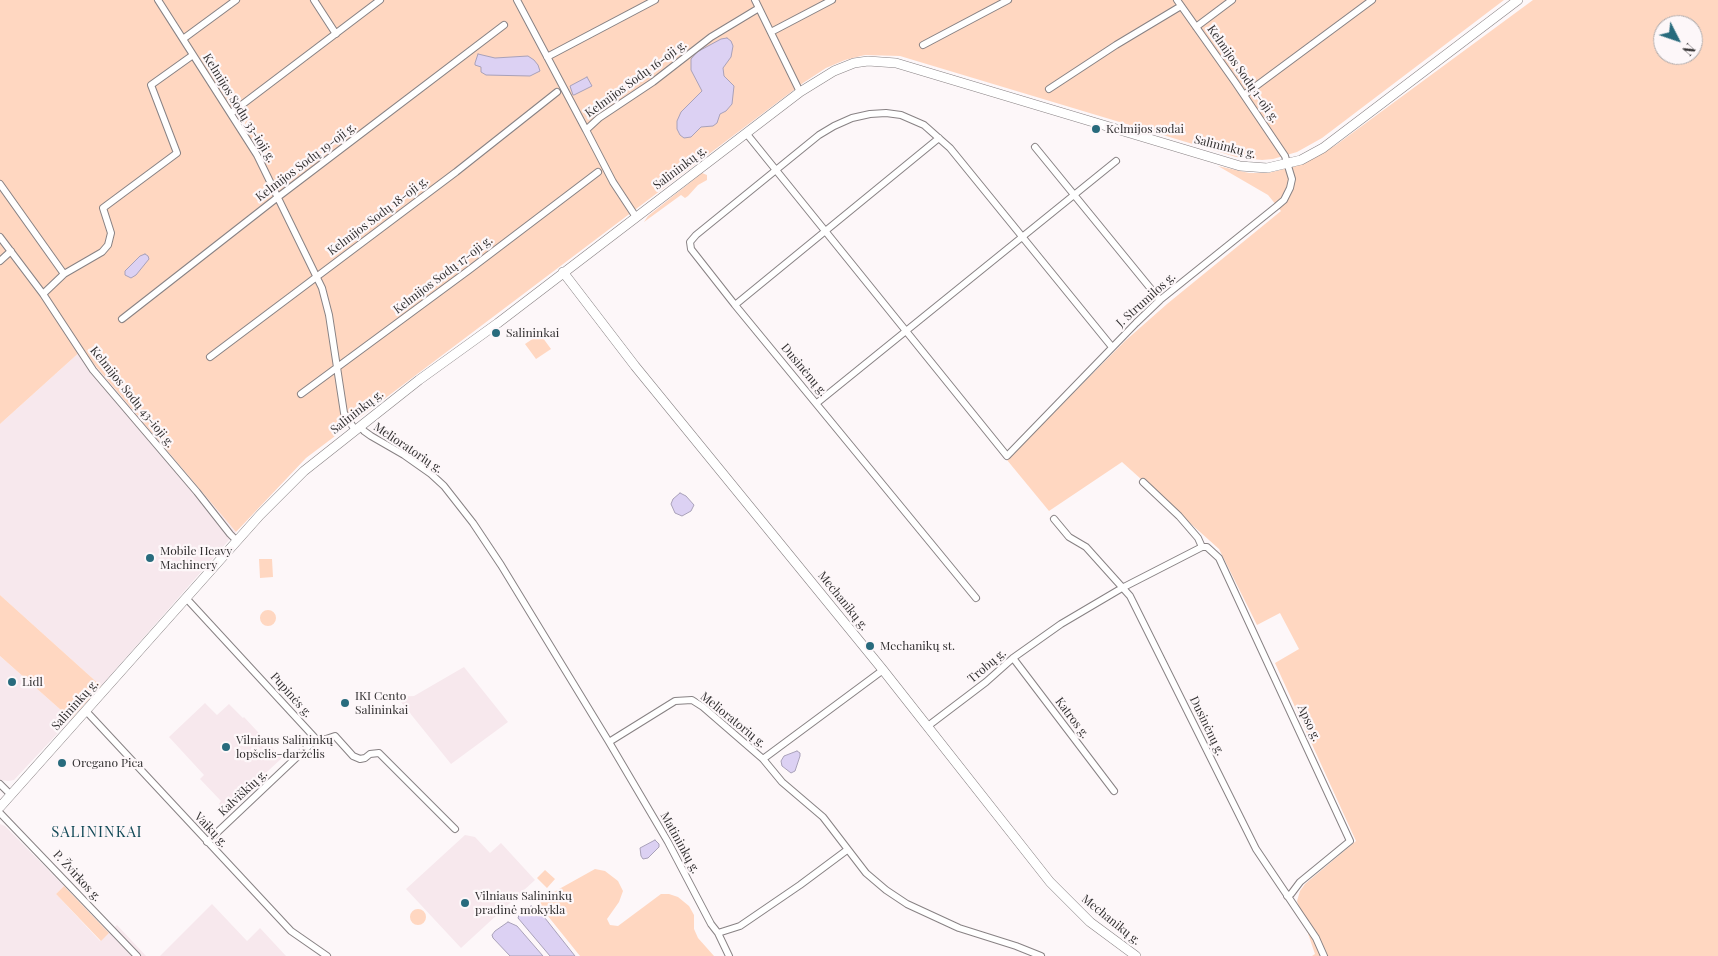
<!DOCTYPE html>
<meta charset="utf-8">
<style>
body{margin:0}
#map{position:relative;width:1718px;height:956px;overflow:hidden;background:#fdf7f9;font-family:"Playfair Display",serif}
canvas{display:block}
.north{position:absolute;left:1653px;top:15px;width:50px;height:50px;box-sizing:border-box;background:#fdf7f9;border:1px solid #aca8a9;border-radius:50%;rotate:131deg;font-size:14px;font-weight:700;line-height:20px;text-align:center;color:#333132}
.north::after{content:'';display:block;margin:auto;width:18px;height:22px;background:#286b7d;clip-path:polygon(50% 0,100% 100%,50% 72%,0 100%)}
</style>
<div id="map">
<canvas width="1718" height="956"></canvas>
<div class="north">N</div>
</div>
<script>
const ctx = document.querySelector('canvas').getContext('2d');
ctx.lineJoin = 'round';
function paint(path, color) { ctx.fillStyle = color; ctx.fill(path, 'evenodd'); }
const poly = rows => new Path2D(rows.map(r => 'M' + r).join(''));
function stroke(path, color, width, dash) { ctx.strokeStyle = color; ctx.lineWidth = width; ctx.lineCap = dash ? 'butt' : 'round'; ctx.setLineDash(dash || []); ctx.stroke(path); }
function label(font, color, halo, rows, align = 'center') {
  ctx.font = font + ' "Playfair Display",serif'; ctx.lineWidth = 4.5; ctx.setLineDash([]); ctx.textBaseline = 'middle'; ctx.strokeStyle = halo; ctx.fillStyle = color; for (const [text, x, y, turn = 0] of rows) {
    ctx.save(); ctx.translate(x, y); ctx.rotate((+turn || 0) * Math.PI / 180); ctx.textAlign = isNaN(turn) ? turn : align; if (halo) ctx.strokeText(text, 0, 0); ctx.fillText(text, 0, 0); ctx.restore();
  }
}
paint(poly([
 [82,350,236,532,101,686,0,595,0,424],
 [0,656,71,719,14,780,8,781,0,780],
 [464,667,508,722,451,764,397,697,414,696],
 [205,703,217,715,229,704,243,718,244,717,282,758,228,808,224,805,222,807,219,804,221,801,200,779,204,775,169,737],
 [0,824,5,826,64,886,56,894,100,941,117,925,146,956,0,956],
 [465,835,475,837,490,853,501,843,535,880,461,948,406,889],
 [212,904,247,941,260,928,286,956,160,956]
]), '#f7e8ed');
paint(poly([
 [0,0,1504,0,1322,138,1297,152,1273,159,1262,160,1236,157,900,56,865,55,845,60,826,68,803,83,306,458,236,532,82,350,0,424],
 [1533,0,1718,0,1718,956,1312,956,1315,954,1297,901,1300,891,1305,884,1356,841,1275,663,1299,649,1280,613,1257,625,1219,549,1122,462,1049,511,1007,460,1125,341,1167,304,1281,211,1268,195,1218,166,1249,173,1268,173,1293,167,1312,159,1336,145],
 [1663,25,1693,25,1693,55,1663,55],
 [702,173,707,175,707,180,698,185,688,196,685,198,681,195,644,222,648,216],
 [540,334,551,349,536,359,525,344],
 [259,559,272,559,273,577,260,578],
 [0,595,101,686,71,719,0,656],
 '260 618a8 8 0 1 1 16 0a8 8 0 1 1-16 0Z',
 [595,869,605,871,618,881,623,891,619,902,607,919,610,925,618,926,661,894,669,894,678,897,689,906,694,915,694,929,698,938,714,956,580,956,539,905,543,898],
 [545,870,555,879,547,888,537,878],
 [64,886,109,933,101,941,56,894],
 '410 917a8 8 0 1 1 16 0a8 8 0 1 1-16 0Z'
]), '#ffd7c1');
const water = poly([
 [727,38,731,41,733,46,731,57,723,68,724,76,734,86,732,104,726,111,720,114,717,123,713,126,701,127,691,137,684,138,680,135,677,129,677,121,681,112,702,91,691,70,691,59,697,52,721,39,727,38],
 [478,54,495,58,528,56,534,60,538,65,540,71,530,76,486,75,481,72,481,67,475,65,475,63,478,54],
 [587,77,592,86,574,95,573,95,570,86,587,77],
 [145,254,148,256,149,259,136,275,131,278,125,275,125,271,140,256,145,254],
 [680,493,686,496,694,505,691,511,682,516,675,513,671,504,673,499,680,493],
 [797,751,800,753,800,756,795,771,791,773,782,766,781,761,784,756,797,751],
 [655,840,659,844,659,847,648,858,643,859,641,856,640,848,655,840],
 [531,906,537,908,575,956,550,956,518,918,519,915,531,906],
 [508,922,517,926,543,956,510,956,493,938,492,935,495,931,508,922]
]);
paint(water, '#dcd1f3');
stroke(water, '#a9a1b9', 1);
const minor = poly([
 [158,0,257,155,322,288,329,315,344,413,355,430],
 [314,0,336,34],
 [517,0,586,130],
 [755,0,800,92],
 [1196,27,1232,0],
 [771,32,832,0],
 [183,39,236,0],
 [923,45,1008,0],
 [547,57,655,0],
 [1049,89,1116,45,1181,6],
 [1244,95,1372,0],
 [231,113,380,0],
 [746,133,1007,456,1136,323,1160,300,1277,206,1284,200,1290,188,1292,179,1285,156,1235,82,1177,0],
 [1035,147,1160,300],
 [0,184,64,274,43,294],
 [636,217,613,182,586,130,599,118,653,82,711,37,759,8],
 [0,237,43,294,93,370,197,492,230,534,237,541],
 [0,261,11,251],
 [64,274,102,252,108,245,111,233,103,208,177,153,151,85,193,55],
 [735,305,939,138],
 [122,319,278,197,504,25],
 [210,357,456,172,557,92],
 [301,394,469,270,598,172],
 [817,403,1116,161],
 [360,426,364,431,371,436,404,455,431,474,444,486,473,523,501,565,609,742,675,701,692,700,703,707,763,759,782,782,823,817,866,873,886,890,907,904,959,928,1016,946,1041,956],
 [1143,482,1179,516,1198,538,1202,547],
 [1054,519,1069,537,1086,547,1130,596,1256,849,1316,938,1324,956],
 [186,598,316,739,326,739,335,736,353,756,360,759,365,758,370,754,379,753,455,829],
 [976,598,735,305,691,249,690,242,696,235,819,135,834,126,852,118,870,114,886,113,901,115,924,125,950,148,1112,347],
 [1013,658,1114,791],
 [86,711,291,931,327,956],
 [928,726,986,682,1013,658,1061,624,1122,588,1202,547,1207,547,1219,558,1350,841,1300,882,1291,894,1287,896],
 [609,742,668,842,711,924,718,933,729,956],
 [763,759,883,670],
 [0,784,11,795],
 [0,813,137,956],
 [207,842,316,739],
 [718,933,740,926,800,885,847,850]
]);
const secondary = poly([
 [563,272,635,366,883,670,1050,882,1090,922,1136,956],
 [0,807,260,515,304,471,419,380,498,323,800,92,834,71,854,63,868,61,896,63,1240,166,1267,168,1301,160,1323,148,1518,0]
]);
stroke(minor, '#888284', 8);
stroke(secondary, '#888284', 10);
stroke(minor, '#fff', 6);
stroke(secondary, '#fff', 9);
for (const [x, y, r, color] of [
 [1096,129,5,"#286b7d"],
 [496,333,5,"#286b7d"],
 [150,558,5,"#286b7d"],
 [870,646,5,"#286b7d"],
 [12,682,5,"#286b7d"],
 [345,703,5,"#286b7d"],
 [226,747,5,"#286b7d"],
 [62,763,5,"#286b7d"],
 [465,903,5,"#286b7d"]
]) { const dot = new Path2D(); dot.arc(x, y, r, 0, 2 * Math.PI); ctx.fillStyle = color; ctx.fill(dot); stroke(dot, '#fdf7f9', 2); }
label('12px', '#333132', '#fdf7f9', [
 ["Kelmijos Sodų 1-oji g.",1243,74,55],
 ["Kelmijos Sodų 16-oji g.",636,79,-36],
 ["Kelmijos Sodų 33-ioji g.",239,108,58],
 ["Salininkų g.",1225,147,14],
 ["Kelmijos Sodų 19-oji g.",306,162,-37],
 ["Salininkų g.",680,168,-37],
 ["Kelmijos Sodų 18-oji g.",378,216,-37],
 ["Kelmijos Sodų 17-oji g.",443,275,-37],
 ["J. Strumilos g.",1146,300,-42],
 ["Dusinėnų g.",804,370,50],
 ["Kelmijos Sodų 43-ioji g.",132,397,51],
 ["Salininkų g.",357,412,-38],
 ["Melioratorių g.",408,448,34],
 ["Mechanikų g.",843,601,51],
 ["Trobų g.",987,666,-40],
 ["Pupinės g.",291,695,48],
 ["Salininkų g.",75,705,-48],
 ["Katros g.",1072,718,53],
 ["Melioratorių g.",733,720,39],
 ["Apso g.",1309,723,65],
 ["Dusinėnų g.",1207,726,64],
 ["Kalviškių g.",243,793,-43],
 ["Vaikų g.",211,830,47],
 ["Matininkų g.",680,843,61],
 ["P. Žvirkos g.",77,876,47],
 ["Mechanikų g.",1111,920,39]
]);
label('12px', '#333132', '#fdf7f9', [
 ["Kelmijos sodai",1106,129],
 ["Salininkai",506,333],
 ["Mobile Heavy",160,551],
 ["Machinery",160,565],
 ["Mechanikų st.",880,646],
 ["Lidl",22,682],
 ["IKI Cento",355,696],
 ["Salininkai",355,710],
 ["Vilniaus Salininkų",236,740],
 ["lopšelis-darželis",236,754],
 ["Oregano Pica",72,763],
 ["Vilniaus Salininkų",475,896],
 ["pradinė mokykla",475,910]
], 'left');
ctx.letterSpacing = '1px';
label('15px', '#134a58', '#fdf7f9', [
 ["SALININKAI",97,832]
]);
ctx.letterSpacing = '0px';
</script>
